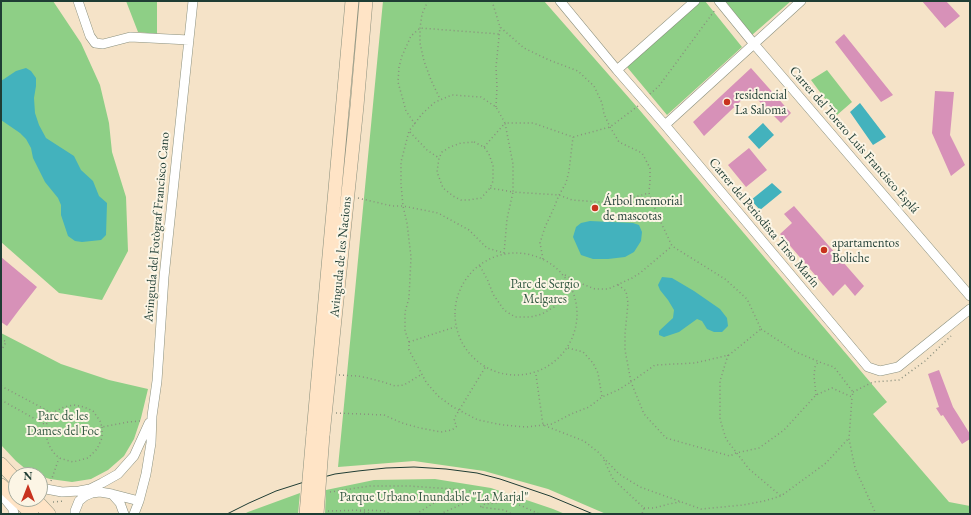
<!DOCTYPE html>
<meta charset="utf-8">
<style>
body{margin:0}
#map{position:relative;width:971px;height:515px;overflow:hidden;background:#f5e3c8;font-family:"EB Garamond",serif}
canvas{display:block}
.frame{position:absolute;inset:0;border:2px solid #1f3d34;pointer-events:none}
.north{position:absolute;left:8px;top:467px;width:40px;height:40px;box-sizing:border-box;background:#fcf5e5;border:1px solid #a4ab9e;border-radius:50%;rotate:0deg;font-size:11px;font-weight:700;line-height:16px;text-align:center;color:#1f3d34}
.north::after{content:'';display:block;margin:auto;width:14px;height:18px;background:#c8321e;clip-path:polygon(50% 0,100% 100%,50% 72%,0 100%)}
</style>
<div id="map">
<canvas width="971" height="515"></canvas>
<div class="frame"></div>
<div class="north">N</div>
</div>
<script>
const ctx = document.querySelector('canvas').getContext('2d');
ctx.lineJoin = 'round';
function paint(path, color) { ctx.fillStyle = color; ctx.fill(path, 'evenodd'); }
const poly = rows => new Path2D(rows.map(r => 'M' + r).join(''));
function stroke(path, color, width, dash) { ctx.strokeStyle = color; ctx.lineWidth = width; ctx.lineCap = dash ? 'butt' : 'round'; ctx.setLineDash(dash || []); ctx.stroke(path); }
function label(font, color, halo, rows, align = 'center') {
  ctx.font = font + ' "EB Garamond",serif'; ctx.lineWidth = 4; ctx.setLineDash([]); ctx.textBaseline = 'middle'; ctx.strokeStyle = halo; ctx.fillStyle = color; for (const [text, x, y, turn = 0] of rows) {
    ctx.save(); ctx.translate(x, y); ctx.rotate((+turn || 0) * Math.PI / 180); ctx.textAlign = isNaN(turn) ? turn : align; if (halo) ctx.strokeText(text, 0, 0); ctx.fillText(text, 0, 0); ctx.restore();
  }
}
paint(poly([
 [1,1,53,1,81,43,100,85,109,123,112,152,126,197,128,251,102,300,59,293,1,242],
 [126,1,157,1,157,34,138,32],
 [383,1,544,1,637,107,887,402,873,414,949,502,970,506,970,514,606,514,548,489,484,471,414,461,338,467],
 [699,1,705,1,742,47,667,115,627,67],
 [725,1,791,1,752,35],
 [827,70,852,102,837,115,811,80],
 [1,333,61,364,109,380,148,389,141,418,134,439,124,456,108,470,91,479,72,482,50,479,40,476,40,475,33,475,16,461,1,445],
 [435,479,491,488,553,509,565,514,325,514,326,490,374,480],
 [300,493,298,514,244,514,248,512]
]), '#8ecf86');
paint(poly([
 [26,68,31,71,36,78,36,86,34,98,35,113,39,125,46,138,74,156,81,170,93,181,99,196,107,203,106,235,101,240,82,242,75,241,68,236,61,215,61,205,58,198,45,182,33,158,31,148,26,139,20,133,1,120,1,81,16,71],
 [860,103,886,137,873,145,850,112],
 [763,123,774,135,759,149,748,137],
 [772,183,782,192,760,210,751,200],
 [590,221,633,223,639,225,642,232,641,241,634,252,625,257,608,259,593,259,581,255,573,237,576,227,581,223],
 [662,277,672,278,694,291,720,309,727,318,728,326,722,332,714,332,707,329,702,321,697,319,679,332,664,337,659,335,659,331,673,318,674,310,668,300,660,290,658,285]
]), '#43b2bd');
paint(poly([
 [922,1,946,1,960,16,945,28],
 [844,34,893,95,881,102,835,42],
 [751,68,791,113,781,123,750,92,704,136,693,122],
 [935,91,954,92,950,135,965,165,951,176,932,133],
 [749,148,767,170,746,187,728,165],
 [794,206,864,286,855,296,845,284,833,296,780,234,792,223,784,214],
 [1,257,37,287,19,310,7,326,1,322],
 [939,370,953,407,970,434,970,439,962,444,943,415,941,416,936,408,939,407,928,374]
]), '#d791b8');
const street = poly([
 [78,1,90,36,95,43,103,44,130,37,189,40],
 [560,1,617,70,665,125,868,367,880,371,898,367,970,309],
 [719,1,754,44,970,296],
 [617,70,695,1],
 [665,125,801,1],
 [40,487,46,489,62,492,79,491,90,489,102,483,118,474,134,456,149,423],
 [1,494,13,509,14,514],
 [112,494,139,501],
 [75,514,75,511,79,501,85,496,92,493,100,492,112,494,120,503,124,514],
 [134,514,139,501,146,474,151,443,152,416,157,381,164,277,193,1]
]);
const secondary = poly([
 [313,433,352,1],
 [323,435,357,106,366,1],
 [1,464,16,480],
 [1,485,32,514],
 [35,499,49,514]
]);
stroke(street, '#8a907e', 10);
stroke(secondary, '#8a907e', 14);
stroke(poly([
 [428,1,422,14,420,28,420,43,424,61,431,80,440,99],
 [492,1,500,27,524,48,549,60,578,71,594,86,602,103,604,114,610,127,619,142,642,153,650,168,650,181,649,192],
 [967,1,970,4],
 [650,94,659,86,715,10],
 [638,106,610,127,573,137,533,123,505,123,513,164,513,192,559,195,572,200,613,203,649,193,657,214,672,246,725,279,747,299,761,329,729,355,695,363,655,365,631,382,644,414,666,438,730,456,736,453,759,448,784,430,816,395,832,388,852,397,849,439,855,468,876,514],
 [496,107,497,87,496,67,500,27],
 [415,124,406,111,398,82,399,67,402,56,411,36,420,28,499,34],
 [410,132,427,150,439,158],
 [474,142,484,147,489,154,493,166,493,181,490,188,481,198,468,200,461,200,453,196,443,188,437,172,439,158,442,152,450,147,461,143,474,142],
 [484,147,505,123,496,107,481,97,452,95,435,102,422,114,409,131,401,162,401,184,403,206,407,223,411,257,409,298,405,312,405,331,409,342,409,350,426,382,438,396,453,407,478,420,503,425,526,427,552,424,571,414,589,407,602,397,618,390,631,382,625,350,625,334,628,303,626,291,617,284],
 [358,198,392,206,403,206,438,213,469,230,487,248,504,253,507,219,513,192,490,188],
 '455 314a61 61 0 1 1 122 0a61 61 0 1 1-122 0Z',
 [543,259,540,243,545,227,553,210,559,195,566,183,569,171,573,137],
 [480,266,488,281,493,294,504,310,515,317,531,317,542,314,554,307,572,289],
 [565,275,580,283,595,289,608,289,632,278,640,273,672,246],
 [761,329,796,352,822,363,834,367,853,392,852,397],
 [1,338,6,342,1,351],
 [409,342,455,327],
 [568,348,583,352,593,363,598,373,602,397],
 [728,355,720,381,720,419,726,439,749,469,781,496],
 [339,375,358,376,368,378,383,382,395,386,404,385,422,374],
 [536,375,543,425,584,441,598,452,619,474,640,487,701,509,743,505,764,501,781,496,826,463,848,439],
 [1,386,52,413],
 [853,392,873,382,899,380,925,361,951,336],
 [816,395,814,376,815,367,818,362],
 [1,400,46,425],
 [336,413,384,415,402,423,420,428,441,432,452,430,457,426,454,421,455,417,486,366],
 [102,427,102,438,97,449,88,458,73,462,59,458,53,452,49,445,46,436,46,425,52,413,64,407,74,405,84,407,93,411,100,421,102,427,128,422,140,421],
 [604,460,613,479,644,508,642,514],
 [23,471,26,474,32,475],
 [51,481,59,458],
 [330,492,370,486,409,486,453,489,480,492,522,506,539,514],
 [504,500,497,503,485,504,480,507,504,510,512,514],
 [53,502,65,501],
 [644,508,654,508,669,504,680,502],
 [328,511,366,510,384,511,390,514],
 [360,511,372,514],
 [416,514,447,495,460,491],
 [440,514,467,502,495,497]
]), '#8a907e', 1.5, [1, 3]);
stroke(street, '#fff', 9);
stroke(secondary, '#ffe4c6', 13);
stroke(poly([
 [227,514,249,503,276,491,301,483,335,474,358,471,386,468,414,467,446,469,477,473,500,479,550,496,593,514]
]), '#1f3d34', 1);
const secondaryBridge = poly([
 [306,514,313,433],
 [317,514,323,435]
]);
stroke(secondaryBridge, '#8a907e', 14, []);
stroke(secondaryBridge, '#ffe4c6', 13);
for (const [x, y, r, color] of [
 [727,102,4,"#c8321e"],
 [595,208,4,"#c8321e"],
 [824,250,4,"#c8321e"]
]) { const dot = new Path2D(); dot.arc(x, y, r, 0, 2 * Math.PI); ctx.fillStyle = color; ctx.fill(dot); stroke(dot, '#fcf5e5', 1.5); }
label('13px', '#1f3d34', '#fcf5e5', [
 ["residencial",735,95],
 ["La Saloma",735,110],
 ["Árbol memorial",603,201],
 ["de mascotas",603,216],
 ["apartamentos",832,243],
 ["Boliche",832,258]
], 'left');
label('13px', '#1f3d34', '#fcf5e5', [
 ["Carrer del Torero Luis Francisco Esplá",854,140,49],
 ["Carrer del Periodista Tirso Marín",764,223,50],
 ["Avinguda del Fotògraf Francisco Cano",157,227,-85],
 ["Avinguda de les Nacions",341,257,-84]
]);
label('13px', '#355a44', '#fcf5e5', [
 ["Parc de Sergio",545,284],
 ["Melgares",545,299],
 ["Parc de les",63,416],
 ["Dames del Foc",63,431],
 ["Parque Urbano Inundable \"La Marjal\"",434,497]
]);
</script>
